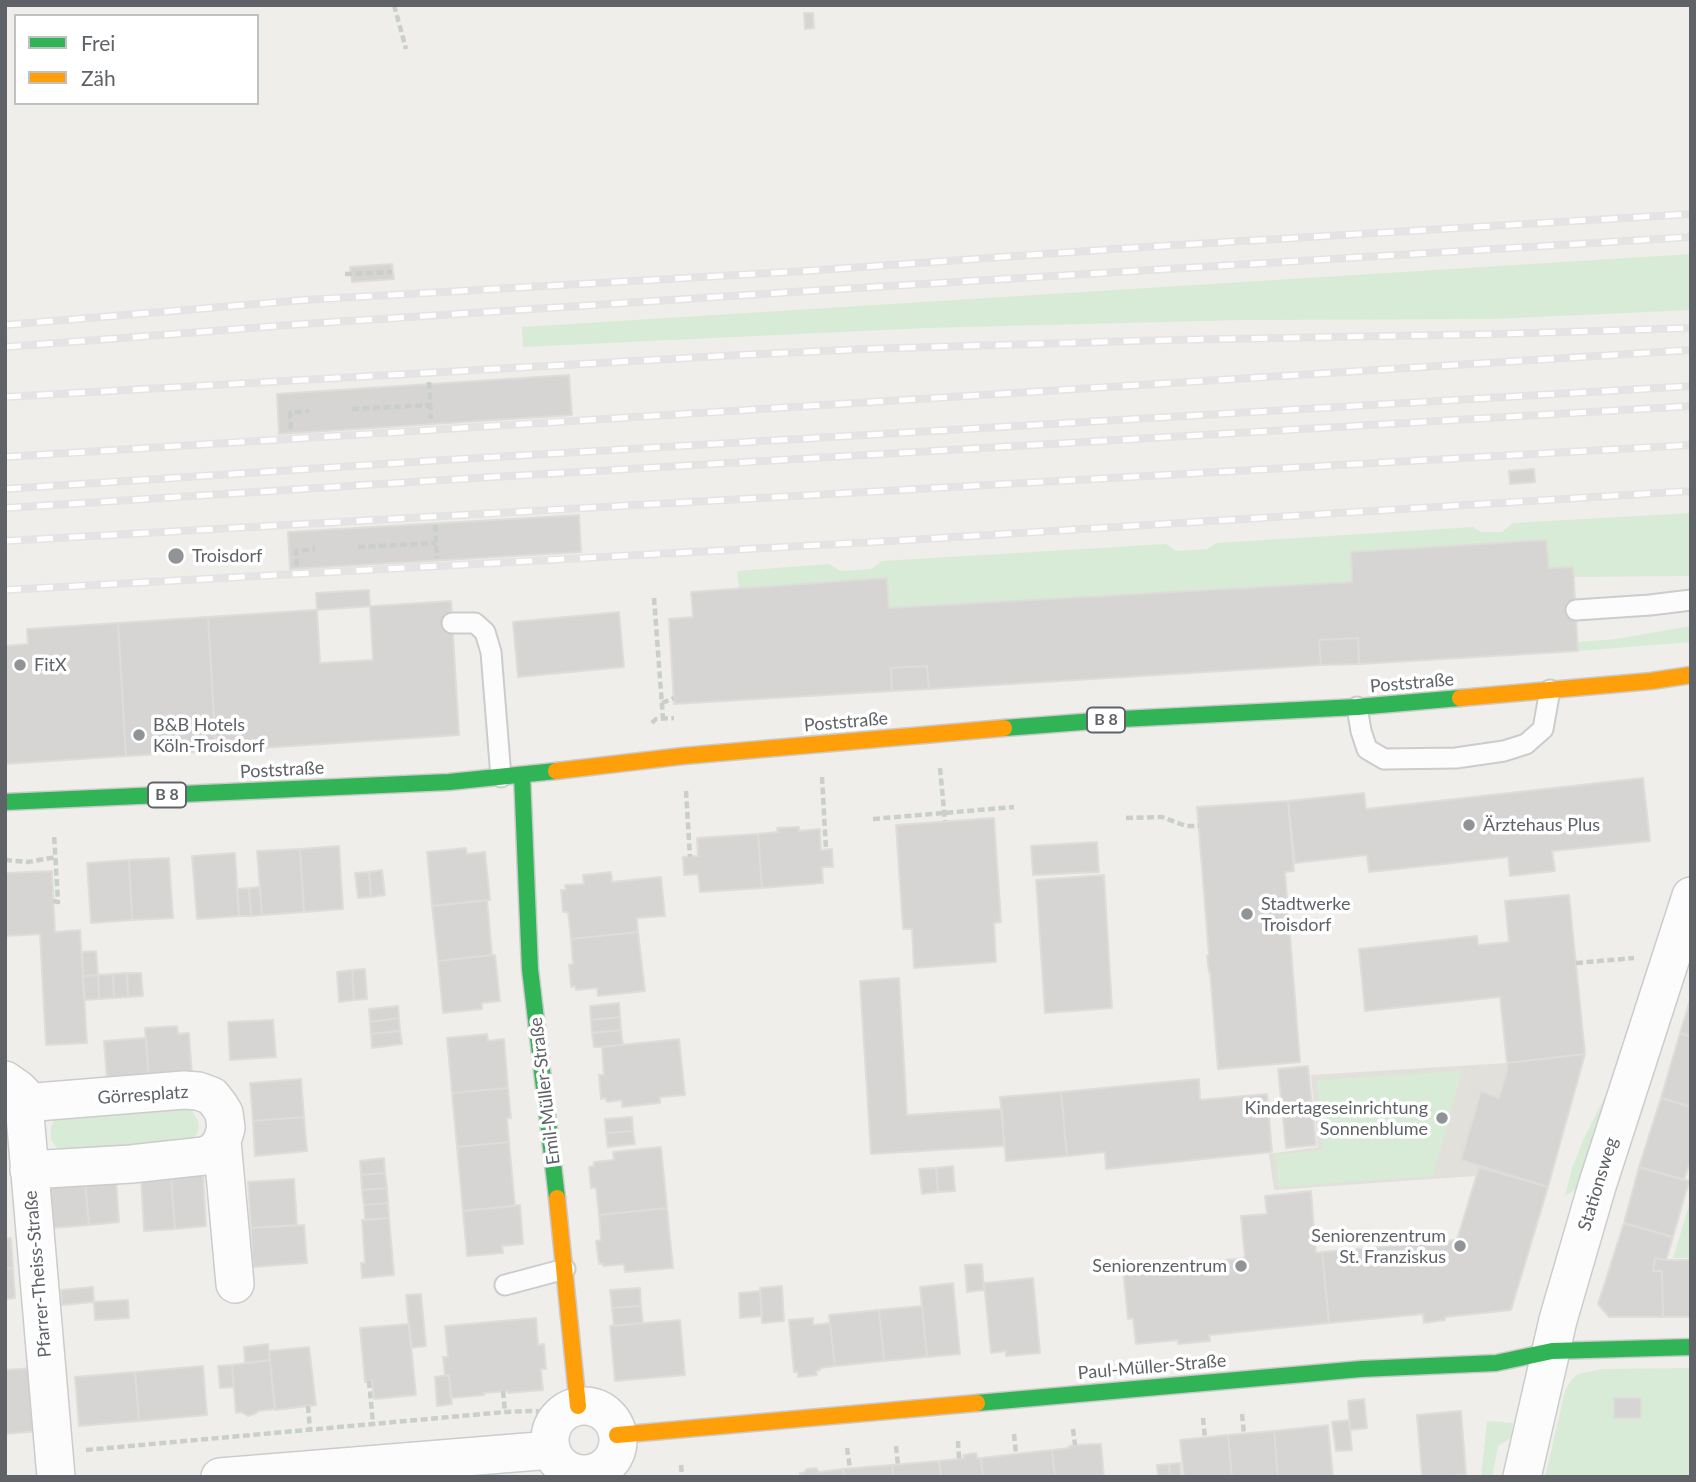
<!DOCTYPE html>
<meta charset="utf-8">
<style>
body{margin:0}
#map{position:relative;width:1696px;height:1482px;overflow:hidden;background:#efeeea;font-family:Lato,sans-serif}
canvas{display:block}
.frame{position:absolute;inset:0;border:7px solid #5f6368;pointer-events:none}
.legend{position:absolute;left:14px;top:14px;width:245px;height:91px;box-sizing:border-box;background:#fff;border:2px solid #bfc1c3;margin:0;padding:9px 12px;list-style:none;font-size:21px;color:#5f6368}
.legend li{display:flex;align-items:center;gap:14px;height:35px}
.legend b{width:35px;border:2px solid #bfc1c3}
</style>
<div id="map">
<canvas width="1696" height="1482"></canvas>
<div class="frame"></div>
<ul class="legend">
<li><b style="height:9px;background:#30b455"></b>Frei</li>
<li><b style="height:9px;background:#ff9f0a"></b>Zäh</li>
</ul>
</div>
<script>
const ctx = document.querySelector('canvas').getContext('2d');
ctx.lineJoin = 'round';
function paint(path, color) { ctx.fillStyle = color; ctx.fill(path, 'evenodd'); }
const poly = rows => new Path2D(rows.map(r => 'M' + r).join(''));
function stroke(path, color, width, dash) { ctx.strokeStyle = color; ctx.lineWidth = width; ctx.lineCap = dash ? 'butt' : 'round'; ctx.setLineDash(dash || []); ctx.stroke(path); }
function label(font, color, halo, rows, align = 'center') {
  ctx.font = font + ' Lato,sans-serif'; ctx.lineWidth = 7; ctx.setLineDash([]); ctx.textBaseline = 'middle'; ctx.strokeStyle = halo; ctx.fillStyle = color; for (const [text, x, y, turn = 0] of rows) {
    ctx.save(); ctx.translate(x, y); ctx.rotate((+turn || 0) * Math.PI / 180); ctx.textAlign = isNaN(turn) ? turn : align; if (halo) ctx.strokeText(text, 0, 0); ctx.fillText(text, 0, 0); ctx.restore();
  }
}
paint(poly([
 [1585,1054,1548,1187,1480,1167,1475,1176,1274,1190,1269,1154,1318,1147,1311,1075,1507,1063]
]), '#e2e0da');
paint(poly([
 [1691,254,1691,310,1493,319,1244,320,926,328,523,347,522,327],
 [1691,513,1691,576,1574,577,1573,567,1549,568,1546,540,1351,552,1352,582,889,608,887,578,739,588,737,571,829,564,840,571,871,569,882,561,1166,544,1176,551,1207,549,1217,543,1473,527,1481,532,1502,532,1513,523],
 [1691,626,1691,642,1578,651,1578,642,1616,639],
 [1462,1071,1433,1176,1279,1187,1275,1155,1323,1150,1317,1080],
 [1610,1087,1612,1087,1580,1187,1565,1196,1572,1168,1584,1138],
 [182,1107,191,1109,198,1121,199,1128,196,1136,191,1141,64,1152,56,1147,51,1140,51,1128,54,1120,63,1117],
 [1691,1199,1691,1258,1673,1258],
 [1691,1368,1691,1477,1545,1477,1565,1391,1571,1380,1578,1374,1602,1369],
 [1487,1421,1513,1423,1511,1438,1498,1446,1492,1477,1481,1477]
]), '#d8ebd6');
const building = poly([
 [804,13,813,13,814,28,805,29,804,13],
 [392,264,394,279,352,282,350,267,392,264],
 [569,375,572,415,279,434,277,394,569,375],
 [1534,469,1535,482,1510,484,1509,471,1534,469],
 [579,515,581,552,290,569,288,532,579,515],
 [1546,540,1549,568,1573,567,1578,651,1359,664,1358,638,1319,640,1321,665,929,689,927,666,891,668,892,691,674,704,669,619,693,617,691,592,887,578,889,608,1352,582,1351,552,1546,540],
 [369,590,373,660,320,663,316,593,369,590],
 [451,601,459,735,216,751,208,617,451,601],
 [619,612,624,667,518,677,513,622,619,612],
 [208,617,216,751,126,756,118,623,208,617],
 [118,623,126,756,5,764,5,646,28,644,27,629,118,623],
 [1358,638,1359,664,1321,665,1319,640,1358,638],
 [927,666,929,689,892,691,891,668,927,666],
 [1643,778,1650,841,1552,851,1555,871,1510,876,1508,857,1369,872,1367,855,1295,863,1288,801,1364,793,1366,809,1643,778],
 [1288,801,1294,871,1285,872,1300,1062,1218,1069,1210,972,1209,972,1207,956,1209,955,1197,807,1288,801],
 [994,818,1001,922,994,923,996,962,914,968,912,929,903,929,896,825,994,818],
 [799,827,799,831,820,829,821,850,832,849,833,867,822,867,823,883,762,888,758,834,778,832,777,828,799,827],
 [758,834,762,888,700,892,698,874,684,875,683,857,698,856,697,838,758,834],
 [1097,842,1099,872,1033,875,1031,846,1097,842],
 [339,846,343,909,304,912,300,849,339,846],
 [466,848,467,854,485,852,490,900,432,906,427,852,466,848],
 [300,849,304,912,262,915,257,851,300,849],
 [235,853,239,916,197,919,192,856,235,853],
 [169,858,173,918,132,920,129,860,169,858],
 [129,860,132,920,91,923,87,863,129,860],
 [382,870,385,895,371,897,369,872,382,870],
 [52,871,55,932,80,930,87,1043,46,1045,40,934,5,936,5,873,52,871],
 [369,872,371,897,358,898,355,873,369,872],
 [611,872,612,882,661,877,665,916,637,918,638,932,571,939,568,912,563,912,561,890,566,890,565,885,584,884,583,875,611,872],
 [1104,875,1112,1008,1045,1013,1036,880,1104,875],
 [260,887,262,915,251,916,249,888,260,887],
 [249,888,251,916,239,916,237,889,249,888],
 [1569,895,1585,1054,1507,1063,1500,997,1365,1011,1359,949,1477,936,1478,945,1509,942,1505,901,1569,895],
 [487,900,492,955,438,961,432,906,487,900],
 [638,932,645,991,598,996,597,988,576,990,575,986,571,987,569,965,573,964,571,939,638,932],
 [96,951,98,975,83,976,82,952,96,951],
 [492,955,495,955,500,1001,482,1003,482,1009,443,1013,438,961,492,955],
 [365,969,367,999,354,1000,352,970,365,969],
 [352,970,354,1000,339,1002,337,972,352,970],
 [127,973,128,997,114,998,113,974,127,973],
 [127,973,141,973,143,996,128,997,127,973],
 [113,974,114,998,99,999,98,975,113,974],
 [98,975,99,999,85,1000,83,976,98,975],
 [899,978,907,1115,1002,1109,1004,1146,871,1154,860,981,899,978],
 [1691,997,1691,1037,1680,1033,1691,997],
 [619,1003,620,1017,591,1020,590,1006,619,1003],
 [398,1006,399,1018,370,1022,369,1009,398,1006],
 [620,1017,621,1030,592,1033,591,1020,620,1017],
 [399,1018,400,1031,371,1034,370,1022,399,1018],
 [273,1020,276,1057,230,1060,228,1022,273,1020],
 [177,1026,178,1034,189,1033,192,1075,149,1079,145,1028,177,1026],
 [621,1030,623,1045,594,1047,592,1033,621,1030],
 [400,1031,402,1044,372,1048,371,1034,400,1031],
 [1680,1033,1691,1037,1691,1107,1661,1098,1680,1033],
 [487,1034,488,1041,504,1039,508,1088,452,1093,447,1038,487,1034],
 [146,1038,149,1079,107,1081,104,1041,146,1038],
 [679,1039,685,1095,660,1097,660,1103,622,1107,622,1100,607,1102,606,1098,601,1099,599,1075,604,1075,602,1047,679,1039],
 [1585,1054,1548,1187,1461,1160,1481,1091,1499,1098,1507,1071,1507,1063,1585,1054],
 [1308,1066,1316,1145,1286,1148,1278,1069,1308,1066],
 [301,1079,304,1117,253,1121,250,1083,301,1079],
 [1199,1079,1200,1100,1267,1094,1272,1152,1106,1169,1105,1152,1067,1156,1061,1092,1199,1079],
 [508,1088,511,1118,507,1118,509,1142,457,1147,452,1093,508,1088],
 [1061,1092,1067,1156,1006,1161,1000,1097,1061,1092],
 [1661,1098,1691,1107,1691,1159,1684,1180,1639,1167,1661,1098],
 [304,1117,307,1151,255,1156,253,1121,304,1117],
 [632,1117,633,1131,606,1133,605,1119,632,1117],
 [633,1131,635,1144,608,1147,606,1133,633,1131],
 [509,1142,515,1206,463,1211,457,1147,509,1142],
 [661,1147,667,1208,599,1215,596,1188,591,1188,589,1167,594,1166,594,1162,614,1160,613,1152,661,1147],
 [384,1158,385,1173,361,1175,360,1161,384,1158],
 [953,1166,955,1191,938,1192,936,1168,953,1166],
 [1479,1167,1548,1187,1511,1310,1445,1317,1445,1320,1424,1323,1423,1314,1329,1323,1322,1252,1457,1240,1479,1167],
 [1639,1167,1689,1181,1673,1237,1624,1223,1639,1167],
 [936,1168,938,1192,922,1194,919,1169,936,1168],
 [203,1172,206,1226,175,1229,171,1175,203,1172],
 [385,1173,387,1188,362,1190,361,1175,385,1173],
 [171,1175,175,1229,144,1231,141,1177,171,1175],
 [116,1179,119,1222,89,1225,85,1182,116,1179],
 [294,1179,297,1225,251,1228,248,1182,294,1179],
 [85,1182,89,1225,53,1228,50,1185,85,1182],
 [387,1188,388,1203,364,1205,362,1190,387,1188],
 [1311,1191,1316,1253,1322,1252,1329,1323,1209,1335,1210,1341,1178,1344,1178,1340,1136,1344,1133,1318,1128,1319,1123,1270,1245,1258,1241,1216,1267,1214,1265,1196,1311,1191],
 [388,1203,389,1218,365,1220,364,1205,388,1203],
 [520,1205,523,1244,502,1246,503,1253,467,1256,463,1211,520,1205],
 [667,1208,673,1268,625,1272,624,1264,603,1266,603,1263,599,1264,596,1241,601,1240,599,1215,667,1208],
 [389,1218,394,1275,362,1278,361,1263,365,1263,362,1220,389,1218],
 [1624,1223,1673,1237,1666,1260,1655,1258,1653,1271,1662,1271,1663,1317,1609,1317,1598,1304,1624,1223],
 [304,1225,307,1263,253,1267,251,1228,304,1225],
 [11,1238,13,1268,5,1269,5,1239,11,1238],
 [1655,1258,1666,1260,1691,1260,1691,1317,1663,1317,1662,1271,1653,1271,1655,1258],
 [982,1264,984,1290,967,1292,965,1265,982,1264],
 [13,1268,15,1298,5,1299,5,1269,13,1268],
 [1033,1278,1040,1353,1006,1356,1006,1351,991,1353,984,1283,1033,1278],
 [953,1283,960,1354,927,1357,920,1287,953,1283],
 [782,1286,784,1321,762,1323,760,1288,782,1286],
 [93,1287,94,1302,62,1305,61,1290,93,1287],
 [640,1288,641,1306,612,1308,610,1290,640,1288],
 [760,1291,762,1316,740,1318,739,1293,760,1291],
 [421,1294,426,1346,411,1348,406,1295,421,1294],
 [128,1300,129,1318,95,1320,94,1302,128,1300],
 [641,1306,643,1323,614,1326,612,1308,641,1306],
 [922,1306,927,1357,884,1361,879,1310,922,1306],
 [879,1310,884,1361,835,1366,829,1315,879,1310],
 [536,1318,538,1345,544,1344,546,1369,541,1369,543,1390,508,1393,508,1391,484,1393,484,1395,451,1398,449,1375,445,1376,443,1357,448,1357,445,1326,536,1318],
 [813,1318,813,1325,830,1323,835,1366,820,1368,820,1370,816,1371,817,1375,798,1377,798,1372,794,1372,789,1320,813,1318],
 [680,1320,685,1375,615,1381,610,1326,680,1320],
 [409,1324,416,1395,374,1399,372,1381,365,1382,360,1328,409,1324],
 [268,1344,270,1360,245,1363,244,1347,268,1344],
 [309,1347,316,1405,275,1410,269,1351,309,1347],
 [270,1360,275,1409,258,1411,255,1414,248,1416,241,1412,236,1413,232,1365,270,1360],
 [232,1365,234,1387,220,1388,218,1366,232,1365],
 [203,1366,207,1415,139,1421,135,1372,203,1366],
 [34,1368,39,1431,5,1434,5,1370,34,1368],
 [135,1372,139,1421,79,1426,75,1377,135,1372],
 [449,1375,452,1404,437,1406,435,1377,449,1375],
 [1614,1398,1641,1398,1641,1418,1614,1418,1614,1398],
 [1364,1399,1367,1428,1350,1430,1348,1401,1364,1399],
 [1461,1411,1466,1475,1422,1477,1417,1415,1461,1411],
 [1349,1420,1352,1450,1336,1451,1332,1422,1349,1420],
 [1328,1425,1333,1476,1278,1477,1274,1431,1328,1425],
 [1274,1431,1278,1477,1232,1477,1228,1435,1274,1431],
 [1228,1435,1232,1477,1184,1477,1180,1440,1228,1435],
 [1101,1444,1104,1477,1055,1477,1052,1450,1069,1448,1069,1446,1075,1445,1101,1444],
 [1052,1450,1055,1477,983,1477,981,1458,1052,1450],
 [976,1453,977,1458,981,1458,983,1477,941,1477,939,1461,964,1458,963,1455,976,1453],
 [939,1461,941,1477,893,1477,892,1465,939,1461],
 [1180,1463,1181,1477,1170,1477,1169,1464,1180,1463],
 [1169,1464,1170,1477,1158,1477,1157,1465,1169,1464],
 [892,1465,893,1477,844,1477,843,1469,892,1465],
 [816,1468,819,1472,843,1469,844,1477,800,1477,800,1473,803,1473,807,1469,816,1468]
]);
paint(building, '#d6d5d3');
stroke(building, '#deddd9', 2);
const lane = poly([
 [1576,610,1650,605,1691,600],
 [452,623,475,623,485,632,491,652,501,777],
 [1357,707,1361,731,1367,749,1384,759,1456,758,1504,751,1526,744,1543,729,1550,690],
 [505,1285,565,1269]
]);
const street = poly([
 [5,1080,18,1089,23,1094,24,1103,56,1477],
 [24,1103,184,1090,198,1091,212,1096,219,1105,224,1113,226,1128,222,1141,215,1151,204,1156,131,1164,29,1170],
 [222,1141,235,1284],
 '550 1440a34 34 0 1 1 68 0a34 34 0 1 1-68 0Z',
 [220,1477,551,1450],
 [1522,1477,1558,1320,1597,1186,1691,896]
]);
const fast = poly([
 [1004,728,1121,719,1357,707,1460,698],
 [522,775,530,969,557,1198],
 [5,802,449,782,556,771],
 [977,1403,1361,1369,1496,1363,1552,1351,1691,1347]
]);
const slow = poly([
 [1460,698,1651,681,1691,675],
 [556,771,683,756,1004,728],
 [557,1198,578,1406],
 [617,1435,977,1403]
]);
stroke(lane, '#cbcccc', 23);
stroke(street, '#cbcccc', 40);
stroke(fast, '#cacacb', 19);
stroke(slow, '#cacacb', 19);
stroke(poly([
 [394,5,406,49],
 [345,274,392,272],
 [429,382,431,419],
 [352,409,431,405],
 [291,429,290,413,309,411],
 [435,525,437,558],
 [358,547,436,543],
 [297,566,296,551,315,549],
 [654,598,663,719],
 [662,703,674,698],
 [652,723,656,719,674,718],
 [940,768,945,821],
 [822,777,826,849],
 [686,791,690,857],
 [1126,818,1162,817,1186,826,1199,826],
 [873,819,1014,807],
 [5,860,28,862,56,857],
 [53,901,58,902,54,834],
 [1576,963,1634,958],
 [369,1381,373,1424],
 [503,1391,505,1412],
 [308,1406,310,1430],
 [1242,1414,1244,1434],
 [1203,1418,1205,1438],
 [1073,1429,1075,1445],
 [1014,1434,1016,1454],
 [958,1441,959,1459],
 [896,1446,898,1465],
 [847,1448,850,1468],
 [86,1450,505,1412,531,1411,544,1412],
 [681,1465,682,1477]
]), '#cacfcc', 4.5, [7, 3.5]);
stroke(lane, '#fdfcfc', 19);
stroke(street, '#fdfcfc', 37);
stroke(fast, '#30b455', 16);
stroke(slow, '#ff9f0a', 16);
const rail = poly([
 [5,325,304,300,806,271,1144,247,1691,214],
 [5,347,303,324,808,291,1691,237],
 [5,397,739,355,865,349,1169,340,1499,334,1691,328],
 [5,457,1691,350],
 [5,489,444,460,1691,386],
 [5,508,443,480,1691,406],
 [5,541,1691,445],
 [5,590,892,541,1691,491]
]);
stroke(rail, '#e4e4e4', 8);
stroke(rail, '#fff', 5, [16]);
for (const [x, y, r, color] of [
 [176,556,9,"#919496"],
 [20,665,7,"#919496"],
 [139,735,7,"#919496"],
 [1469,825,7,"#919496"],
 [1247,914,7,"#919496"],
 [1442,1118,7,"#919496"],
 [1460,1246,7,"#919496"],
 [1241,1266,7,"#919496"]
]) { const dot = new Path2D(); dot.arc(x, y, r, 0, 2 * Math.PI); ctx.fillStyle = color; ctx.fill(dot); stroke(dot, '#fff', 2.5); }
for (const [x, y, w] of [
 [1106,720,38],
 [167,795,38]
]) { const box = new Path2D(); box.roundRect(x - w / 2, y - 12.5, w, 25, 5); ctx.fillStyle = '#fff'; ctx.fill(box); stroke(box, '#5f6368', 2); }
label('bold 16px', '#5f6368', null, [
 ["B 8",1106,720],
 ["B 8",167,795]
]);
label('18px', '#5f6368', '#fff', [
 ["Troisdorf",192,556],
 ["FitX",34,665],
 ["B&B Hotels",153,725],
 ["Köln-Troisdorf",153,746],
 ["Ärztehaus Plus",1483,825],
 ["Stadtwerke",1261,904],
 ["Troisdorf",1261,925],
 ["Kindertageseinrichtung",1428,1108,"right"],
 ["Sonnenblume",1428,1129,"right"],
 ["Seniorenzentrum",1446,1236,"right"],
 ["St. Franziskus",1446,1257,"right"],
 ["Seniorenzentrum",1227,1266,"right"]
], 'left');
label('18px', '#5f6368', '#fff', [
 ["Poststraße",1412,683,-5],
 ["Poststraße",846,722,-5],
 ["Poststraße",282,770,-3],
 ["Emil-Müller-Straße",545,1091,-97],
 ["Görresplatz",143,1095,-4],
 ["Stationsweg",1598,1184,-73],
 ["Pfarrer-Theiss-Straße",38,1274,-95],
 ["Paul-Müller-Straße",1152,1367,-5]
]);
</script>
